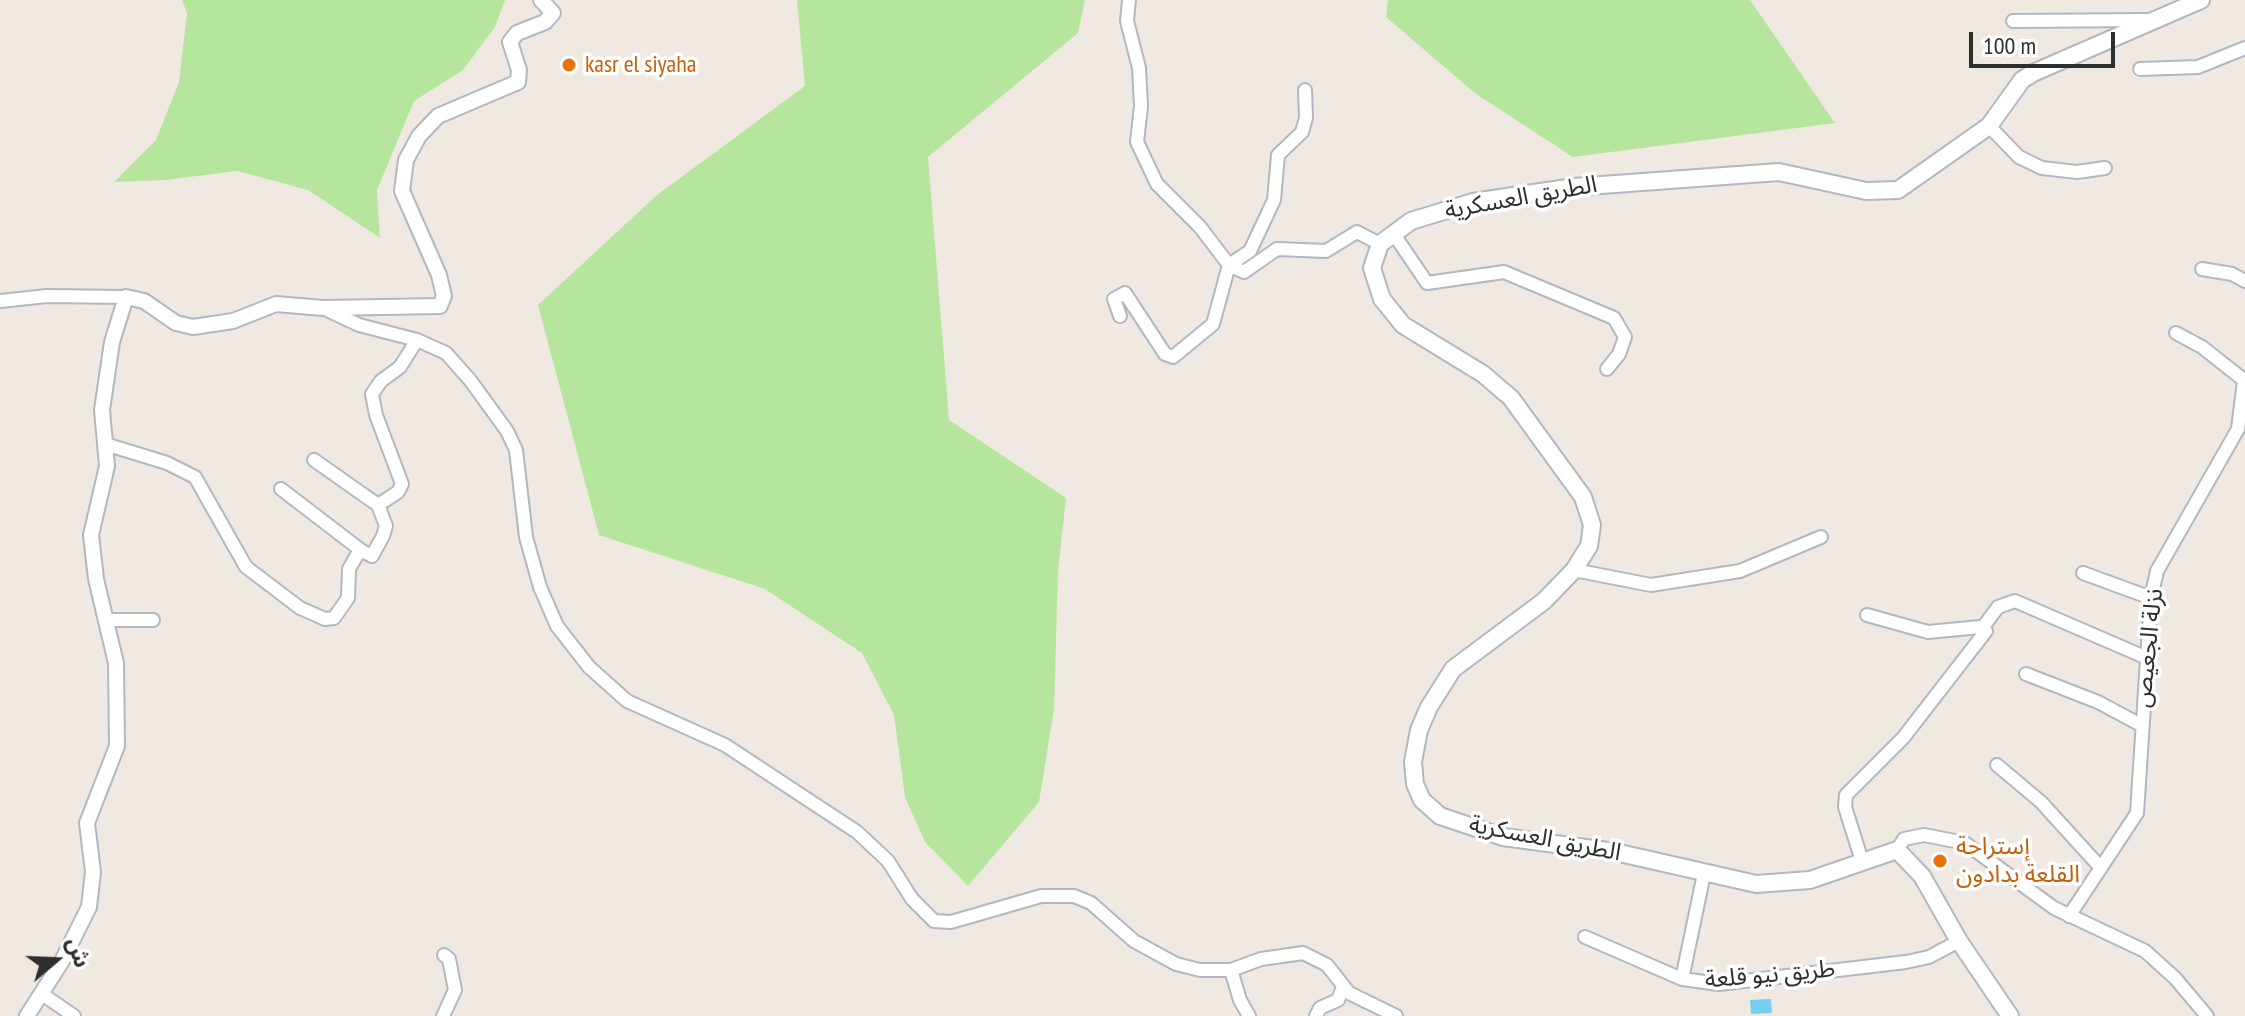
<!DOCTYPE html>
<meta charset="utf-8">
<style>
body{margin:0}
#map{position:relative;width:2245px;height:1016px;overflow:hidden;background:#efe9e1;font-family:"PT Sans Narrow","Noto Sans Arabic",sans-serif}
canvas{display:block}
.north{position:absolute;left:16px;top:920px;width:80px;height:80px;-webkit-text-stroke:6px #fff;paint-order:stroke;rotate:71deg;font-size:22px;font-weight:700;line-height:32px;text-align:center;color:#2e2e2e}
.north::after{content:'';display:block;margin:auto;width:28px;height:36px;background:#2e2e2e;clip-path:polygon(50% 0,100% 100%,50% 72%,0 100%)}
.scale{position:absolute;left:1969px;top:32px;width:146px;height:36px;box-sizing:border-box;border:4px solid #2e2e2e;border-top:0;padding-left:10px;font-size:24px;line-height:28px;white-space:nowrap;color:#2e2e2e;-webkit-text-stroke:6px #fff;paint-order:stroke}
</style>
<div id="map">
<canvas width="2245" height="1016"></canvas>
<div class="north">ش</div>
<div class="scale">100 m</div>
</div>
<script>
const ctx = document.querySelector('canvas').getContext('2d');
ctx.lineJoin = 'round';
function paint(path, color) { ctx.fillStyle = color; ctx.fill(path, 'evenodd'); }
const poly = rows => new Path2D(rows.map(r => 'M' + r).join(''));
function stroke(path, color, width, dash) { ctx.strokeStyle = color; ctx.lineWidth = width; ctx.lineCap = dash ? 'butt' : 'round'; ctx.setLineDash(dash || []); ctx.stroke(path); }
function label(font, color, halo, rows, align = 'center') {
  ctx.font = font + ' "PT Sans Narrow","Noto Sans Arabic",sans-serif'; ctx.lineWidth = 7; ctx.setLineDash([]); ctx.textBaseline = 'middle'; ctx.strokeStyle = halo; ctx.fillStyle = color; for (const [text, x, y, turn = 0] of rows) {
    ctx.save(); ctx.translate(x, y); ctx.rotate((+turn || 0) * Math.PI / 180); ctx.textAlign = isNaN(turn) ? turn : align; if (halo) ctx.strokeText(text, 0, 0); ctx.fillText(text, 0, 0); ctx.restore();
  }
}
paint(poly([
 [182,0,505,0,495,27,463,70,414,101,377,190,380,238,308,190,237,171,165,180,114,182,156,140,179,82,187,13],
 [797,0,1085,0,1078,33,928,157,949,420,1066,498,1058,572,1054,709,1039,802,968,886,925,842,905,797,894,715,862,653,765,589,599,535,538,305,657,195,805,86],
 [1388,0,1750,0,1835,123,1573,157,1476,94,1386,17]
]), '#b6e59e');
paint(poly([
 [1771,999,1772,1013,1751,1014,1750,1000]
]), '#75cff0');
const minor = poly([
 [1129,0,1127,21,1139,68,1141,106,1137,142,1157,184,1200,227,1229,265,1244,272,1277,249,1326,251,1357,232,1380,244],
 [2013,21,2148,20],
 [2140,69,2198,67,2245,48],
 [1989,126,2019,157,2042,168,2077,172,2105,168],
 [1393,233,1427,283,1504,272,1614,318,1625,337,1619,354,1607,369],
 [2202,269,2232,274,2245,281],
 [0,301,47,296,126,297],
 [323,308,359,325,417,340,446,353,470,380,507,431,516,450,526,537,540,587,557,626,589,667,627,701,725,745,857,832,888,861,912,899,934,921,951,922,1041,896,1074,896,1091,903,1134,941,1176,964,1200,970,1231,970,1261,959,1303,953,1327,965,1349,993,1396,1016],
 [1120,316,1114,299,1125,293,1165,354,1173,357,1213,324,1229,265,1250,251,1274,200,1278,155,1302,132,1306,118,1305,90],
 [2176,333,2202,347,2245,381],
 [105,444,167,463,195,477,246,567,300,608,325,619,334,618,348,598,349,569,357,555,362,551,372,556,383,536,386,526,378,505],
 [314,460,378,505,398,492,402,484,376,415,372,394,381,381,400,367,417,340],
 [281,489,362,551],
 [1574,570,1651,585,1740,571,1821,537],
 [2083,573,2151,598],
 [107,620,153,620],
 [1983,627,1998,607,2015,601,2147,658],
 [2026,674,2098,702,2141,725],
 [1997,765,2041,802,2101,868],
 [1897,850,1904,839,1924,835,1965,843,2054,908,2145,951,2175,978,2207,1016],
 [1862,861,1845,807,1846,795,1903,738,1986,631,1980,627,1928,632,1867,615],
 [2069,916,2137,813,2151,598,2157,571,2238,429,2244,381],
 [1585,937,1682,979,1719,984,1906,962,1929,957,1959,941],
 [1231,970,1240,1000,1249,1016],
 [1682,979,1704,874],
 [42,994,74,1016],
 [443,1016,455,990,449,959,444,955],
 [1316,1016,1320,1008,1338,1000,1343,987]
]);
const tertiary = poly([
 [27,1016,62,961,89,907,93,872,87,823,117,746,116,663,96,579,91,535,107,466,102,410,112,342,126,297,144,301,176,323,193,327,233,321,276,304,323,308,440,306,444,296,439,275,402,191,406,160,419,136,438,116,518,82,519,70,510,42,517,33,545,22,553,13,541,0]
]);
const secondary = poly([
 [2010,1016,1959,941,1922,876,1897,850,1810,880,1756,884,1615,852,1503,837,1440,816,1422,800,1415,784,1413,762,1419,730,1429,707,1453,669,1544,601,1574,570,1589,546,1592,525,1583,497,1511,398,1483,374,1403,325,1382,299,1372,268,1380,244,1411,221,1473,202,1574,187,1779,172,1866,191,1898,190,1989,126,2022,80,2033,73,2201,0]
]);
stroke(minor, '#b4b7c1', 16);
stroke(tertiary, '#b4b7c1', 18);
stroke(secondary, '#b4b7c1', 20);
stroke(minor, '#fff', 12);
stroke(tertiary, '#fff', 14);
stroke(secondary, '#fff', 16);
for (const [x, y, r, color] of [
 [569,65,8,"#e8710a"],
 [1940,861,8,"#e8710a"]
]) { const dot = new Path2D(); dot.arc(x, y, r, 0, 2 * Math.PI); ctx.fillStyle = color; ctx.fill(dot); stroke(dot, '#fff', 3); }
label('24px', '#c56008', '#fff', [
 ["kasr el siyaha",585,65],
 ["إستراحة",1956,847],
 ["القلعة بدادون",1956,875]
], 'left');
label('24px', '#2e2e2e', '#fff', [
 ["الطريق العسكرية",1521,198,-10],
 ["نزلة الجعيص",2149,648,-84],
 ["الطريق العسكرية",1545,839,11],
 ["طريق نيو قلعة",1770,975,-5]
]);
</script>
